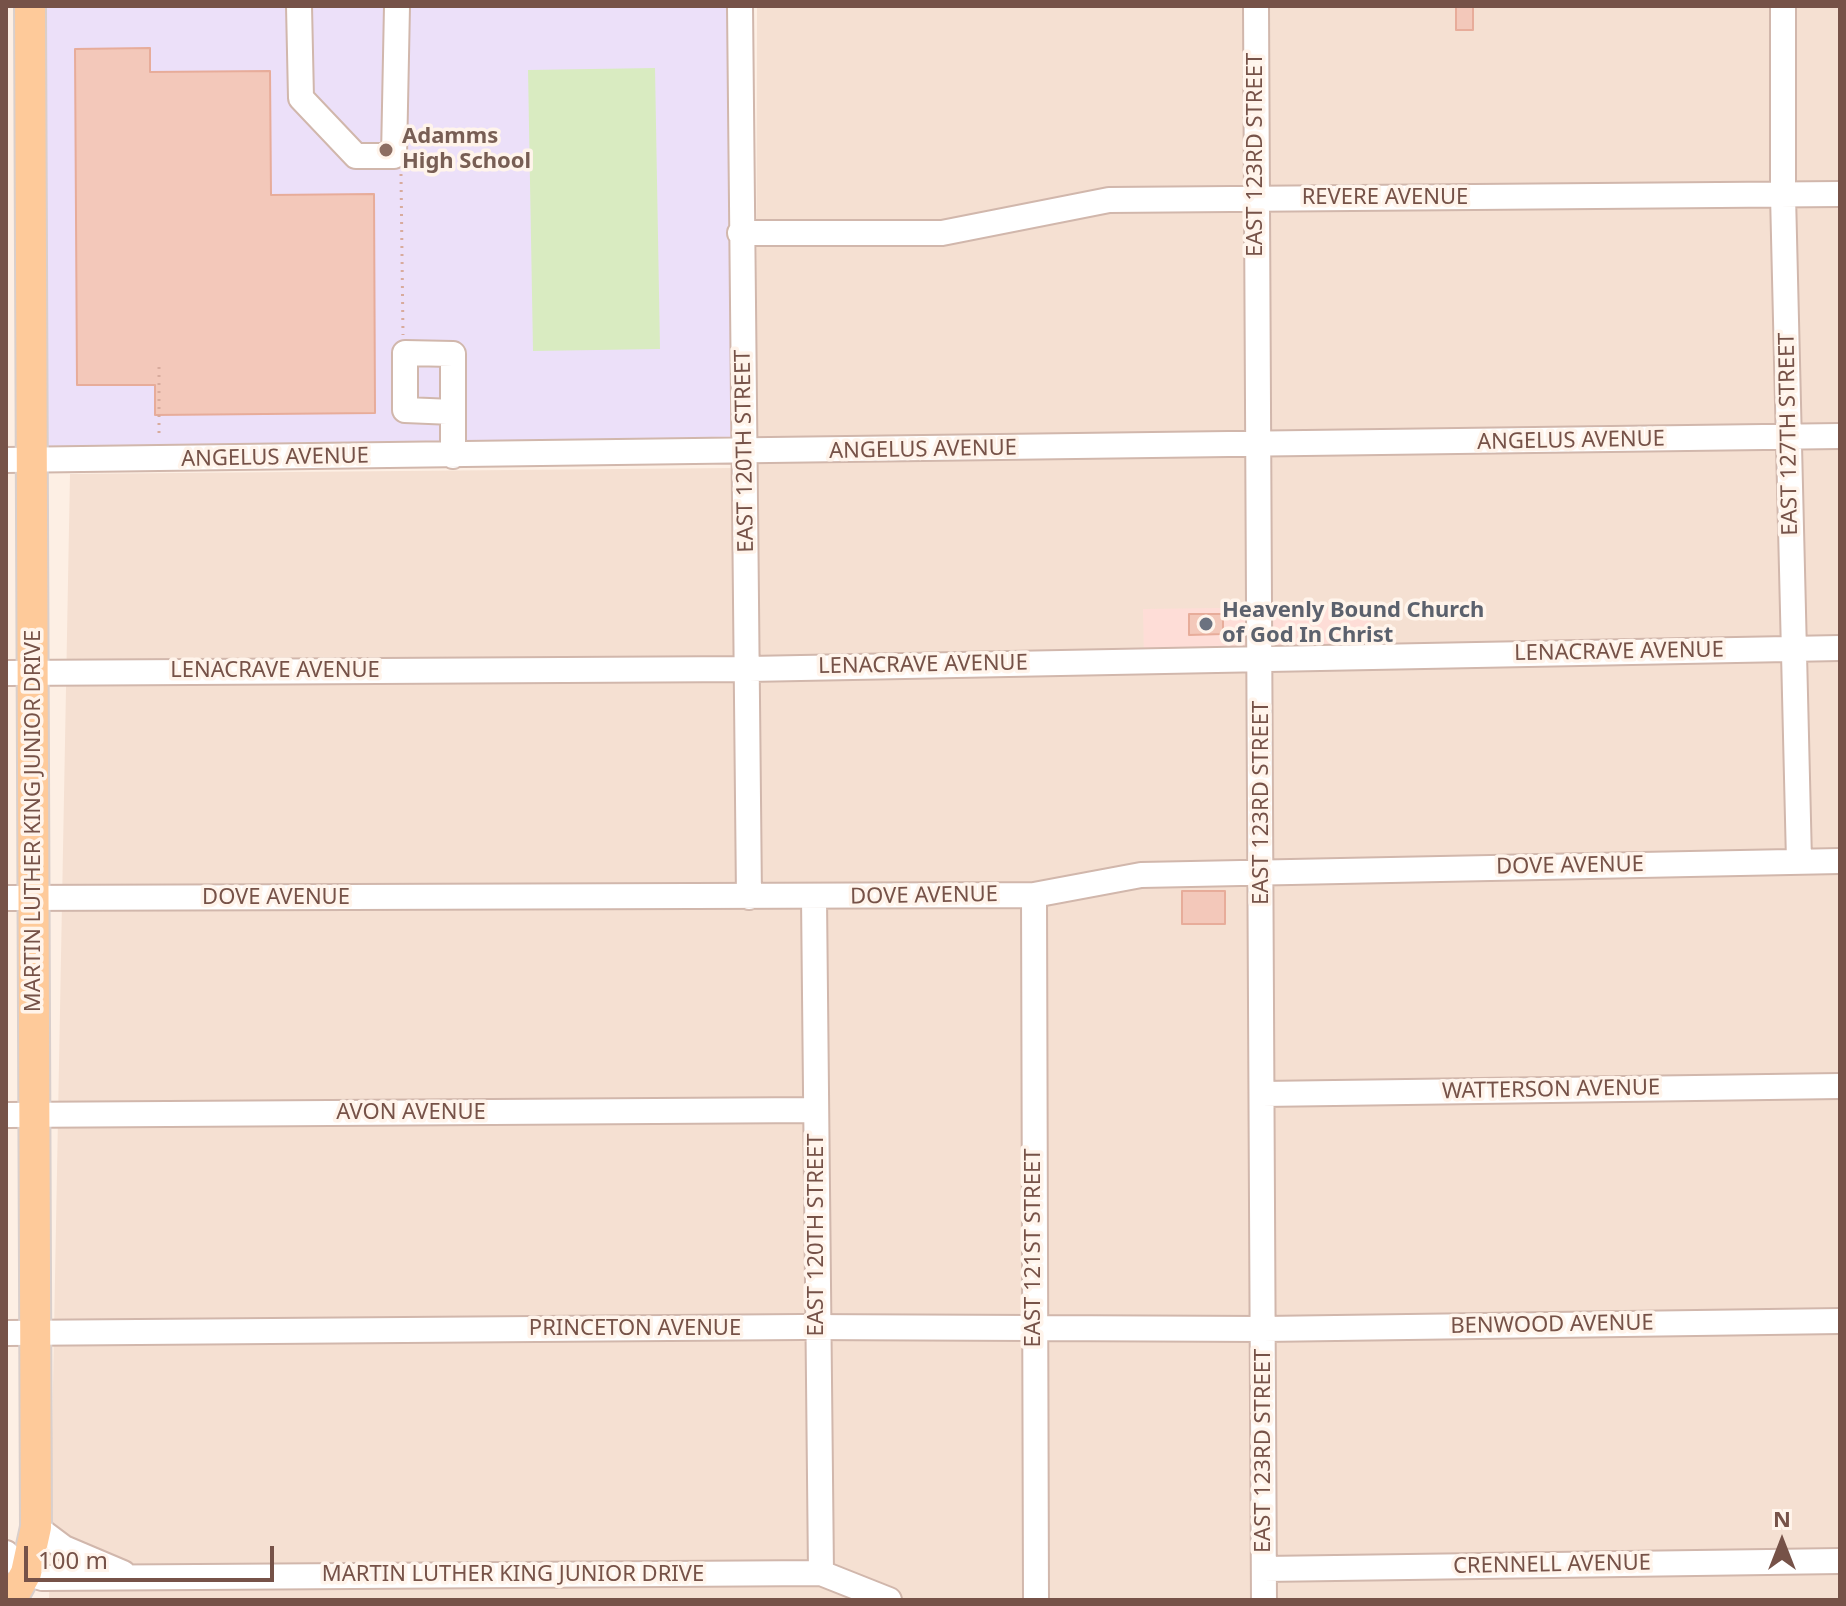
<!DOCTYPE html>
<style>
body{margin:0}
#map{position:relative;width:1846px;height:1606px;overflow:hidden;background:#fdefe4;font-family:"Noto Sans",sans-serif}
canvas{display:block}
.frame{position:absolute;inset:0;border:8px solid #765248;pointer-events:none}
.north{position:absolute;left:1742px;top:1502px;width:80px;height:80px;-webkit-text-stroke:6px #fff4eb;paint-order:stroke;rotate:0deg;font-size:22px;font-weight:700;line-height:32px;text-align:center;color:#765248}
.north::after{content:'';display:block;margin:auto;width:28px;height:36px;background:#765248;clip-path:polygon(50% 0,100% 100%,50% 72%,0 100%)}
.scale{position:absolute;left:24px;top:1546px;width:250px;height:36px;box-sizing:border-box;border:4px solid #765248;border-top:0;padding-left:10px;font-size:24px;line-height:28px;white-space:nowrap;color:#765248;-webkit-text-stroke:6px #fff4eb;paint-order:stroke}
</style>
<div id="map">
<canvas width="1846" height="1606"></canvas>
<div class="frame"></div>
<div class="north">N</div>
<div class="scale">100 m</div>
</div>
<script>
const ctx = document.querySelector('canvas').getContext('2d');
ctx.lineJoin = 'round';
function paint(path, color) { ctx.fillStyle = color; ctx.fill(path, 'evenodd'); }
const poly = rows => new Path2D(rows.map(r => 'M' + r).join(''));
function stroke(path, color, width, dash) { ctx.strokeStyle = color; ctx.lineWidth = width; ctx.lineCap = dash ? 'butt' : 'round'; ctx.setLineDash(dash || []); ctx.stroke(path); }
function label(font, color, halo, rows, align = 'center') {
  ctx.font = font + ' "Noto Sans",sans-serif'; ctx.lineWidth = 7; ctx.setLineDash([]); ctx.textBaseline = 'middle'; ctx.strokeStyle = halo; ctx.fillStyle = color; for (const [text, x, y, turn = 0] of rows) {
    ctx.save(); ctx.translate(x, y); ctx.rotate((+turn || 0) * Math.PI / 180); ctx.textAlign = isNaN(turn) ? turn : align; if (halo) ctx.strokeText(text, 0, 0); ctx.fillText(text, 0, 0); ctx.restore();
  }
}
paint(poly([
 [757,6,1840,6,1840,1600,49,1600,70,474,732,468,756,444]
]), '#f5e0d2');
paint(poly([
 [1370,606,1371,657,1144,662,1143,609]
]), '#feddd7');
paint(poly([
 [30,6,740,6,745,453,33,460]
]), '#ece0f9');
paint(poly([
 [655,68,660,349,533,351,528,70]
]), '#d9ebc1');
const building = poly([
 [1456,6,1473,6,1473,30,1456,30,1456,6],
 [150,48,150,72,270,71,271,195,374,194,375,413,155,415,155,385,77,385,75,49,150,48],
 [1189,614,1223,614,1223,634,1189,635,1189,614],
 [1182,891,1225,891,1225,924,1182,924,1182,891]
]);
paint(building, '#f3c8ba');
stroke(building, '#e7ac9a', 2);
const minor = poly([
 [299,6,301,98,356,156,394,156,397,6],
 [740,6,749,897],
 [1256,6,1264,1600],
 [1783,6,1783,195,1799,861],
 [740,233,942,233,1109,200,1840,194],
 [453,412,405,410,405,353,453,354,453,456],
 [6,460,1840,436],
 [6,673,749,669,1840,648],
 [1034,895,1036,1600],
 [6,898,1034,895,1141,875,1840,861],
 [814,898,821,1573],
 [1262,1094,1840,1086],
 [6,1115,816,1110],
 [6,1333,802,1327,1264,1329,1840,1321],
 [36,1527,64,1548,123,1573],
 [6,1553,26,1573,42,1578,821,1573,889,1600],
 [1264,1569,1840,1561]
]);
const major = poly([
 [11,1600,26,1573,36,1527,30,6]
]);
stroke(minor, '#d1b7ac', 28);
stroke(major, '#d9cfcc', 34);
stroke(poly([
 [401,174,403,335],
 [159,367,159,438]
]), '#d8ab9d', 3, [2, 6]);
stroke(minor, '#fff', 24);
stroke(major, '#feca9a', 30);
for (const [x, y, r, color] of [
 [386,150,8,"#8d6e63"],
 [1206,624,8,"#6b7280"]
]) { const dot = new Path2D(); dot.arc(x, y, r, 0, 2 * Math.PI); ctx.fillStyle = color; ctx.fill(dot); stroke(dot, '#fff4eb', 3); }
label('bold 22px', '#785e54', '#fff4eb', [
 ["Adamms",402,137],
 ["High School",402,162]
], 'left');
label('22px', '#765248', '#fff4eb', [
 ["EAST 123RD STREET",1256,155,-90],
 ["REVERE AVENUE",1385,198],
 ["EAST 127TH STREET",1789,434,-91],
 ["ANGELUS AVENUE",1571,441,-1],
 ["ANGELUS AVENUE",923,450,-1],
 ["EAST 120TH STREET",745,451,-91],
 ["ANGELUS AVENUE",275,458,-1],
 ["LENACRAVE AVENUE",1619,652,-1],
 ["LENACRAVE AVENUE",923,665,-1],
 ["LENACRAVE AVENUE",275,671],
 ["EAST 123RD STREET",1262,803,-90],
 ["MARTIN LUTHER KING JUNIOR DRIVE",34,821,-90],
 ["DOVE AVENUE",1570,866,-1],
 ["DOVE AVENUE",924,896,-1],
 ["DOVE AVENUE",276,898],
 ["WATTERSON AVENUE",1551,1090,-1],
 ["AVON AVENUE",411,1113],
 ["EAST 120TH STREET",817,1235,-90],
 ["EAST 121ST STREET",1034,1248,-90],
 ["BENWOOD AVENUE",1552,1325,-1],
 ["PRINCETON AVENUE",635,1329],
 ["EAST 123RD STREET",1264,1451,-90],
 ["CRENNELL AVENUE",1552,1565,-1],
 ["MARTIN LUTHER KING JUNIOR DRIVE",513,1575]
]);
label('bold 22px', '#5b616d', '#fff4eb', [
 ["Heavenly Bound Church",1222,611],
 ["of God In Christ",1222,636]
], 'left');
</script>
